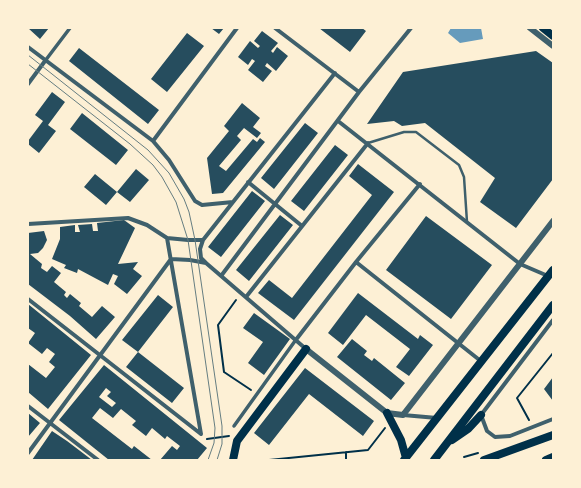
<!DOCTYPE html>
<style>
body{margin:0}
#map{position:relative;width:581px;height:488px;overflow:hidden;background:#fdf0d5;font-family:"Roboto Condensed",sans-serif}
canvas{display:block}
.frame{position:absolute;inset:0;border:29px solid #fdf0d5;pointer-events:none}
</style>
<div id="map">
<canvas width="581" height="488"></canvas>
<div class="frame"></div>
</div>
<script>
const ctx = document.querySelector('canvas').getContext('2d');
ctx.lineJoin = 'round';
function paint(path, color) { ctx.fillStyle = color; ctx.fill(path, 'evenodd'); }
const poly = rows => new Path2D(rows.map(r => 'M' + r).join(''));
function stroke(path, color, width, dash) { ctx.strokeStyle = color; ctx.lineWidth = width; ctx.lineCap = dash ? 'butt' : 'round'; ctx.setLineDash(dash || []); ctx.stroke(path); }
paint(poly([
 [451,28,481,28,483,39,460,43,448,33]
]), '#669bbc');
paint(poly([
 [28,28,49,28,40,39],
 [211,28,224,28,219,34],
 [319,28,362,28,366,31,350,52],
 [262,31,278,43,271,51,273,53,277,47,288,56,276,71,267,63,265,66,272,71,263,82,248,70,255,61,252,59,248,65,238,57,250,41,258,48,260,46,254,41],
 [187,33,204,46,167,92,151,79],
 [79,48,159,110,148,124,69,61],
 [536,51,553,63,553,179,516,228,480,202,495,178,425,123,402,126,394,121,367,124,403,72],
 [52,92,65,102,48,125,56,131,39,153,28,144,28,141,43,121,35,115],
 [242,103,260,118,253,127,261,133,257,138,244,128,237,136,241,140,219,166,226,171,253,139,257,142,260,138,265,142,223,193,212,194,207,158,229,131,224,126],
 [82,113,128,150,116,165,70,129],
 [305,123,318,133,274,189,261,178],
 [335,145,348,155,304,211,291,201],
 [358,164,394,192,294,320,258,293,269,280,292,298,372,195,349,176],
 [136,169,149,180,130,202,117,192],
 [95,174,117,192,106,205,84,187],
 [252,191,265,201,221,257,208,247],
 [280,215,293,225,249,281,236,270],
 [426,216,492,265,451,319,386,270],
 [124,220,135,228,118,264,138,262,133,269,142,276,127,294,114,284,118,276,113,274,108,285,78,269,77,273,64,268,66,265,52,259,60,239,60,227,75,225,75,232,80,232,78,225,92,224,93,231,98,231,97,223],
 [44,231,47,240,43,248,38,253,30,254,42,264,41,268,47,272,52,266,61,273,54,282,66,292,64,295,67,298,70,294,81,303,79,306,92,317,102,306,115,317,96,339,70,316,28,284,28,233],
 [358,293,418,339,420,335,433,345,409,376,396,367,410,349,366,315,343,345,328,333],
 [158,295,173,307,138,352,184,388,172,403,126,367,138,352,122,340],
 [28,304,91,355,48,409,28,392,28,364,46,378,55,367,49,362,55,354,47,348,42,354,28,343,35,333,28,328],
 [254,313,290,339,264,375,248,363,263,342,243,328],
 [352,339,367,351,364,355,372,361,374,358,405,383,391,400,337,357],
 [104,365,207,448,197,460,160,460,172,446,177,450,180,446,167,436,165,439,152,428,146,436,132,425,136,421,121,409,113,418,100,408,92,418,132,449,134,446,152,460,109,460,59,420],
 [106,388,111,392,107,396,116,403,112,407,99,397],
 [305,368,374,421,363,436,309,394,269,445,254,433],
 [553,377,553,401,544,389],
 [28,413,40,423,28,437],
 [52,431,67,441,92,460,32,460]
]), '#264d5e');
stroke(poly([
 [236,300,218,325,224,372,251,390],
 [529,420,517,398,553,353],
 [207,439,229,436],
 [346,452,346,460],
 [464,457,478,453],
 [269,460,368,450,385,428]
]), '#003049', 2);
stroke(poly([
 [368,143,404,132,416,132,459,165,464,177,467,222]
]), '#3f606c', 2.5);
stroke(poly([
 [45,61,70,28],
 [234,426,295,341]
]), '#3f606c', 3.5);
stroke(poly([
 [275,28,359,92],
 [28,47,153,141,169,160,195,201,202,205,233,202],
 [28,84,45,61],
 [338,121,520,264,548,276],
 [153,141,237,28],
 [248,182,302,226],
 [28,224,128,218,147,225,167,238,188,240,203,240],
 [167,238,201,434],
 [171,259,190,260,206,263,306,349],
 [356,262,482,362],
 [206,263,201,258,200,249,203,240,335,73],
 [221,276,359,92,411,28],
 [246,297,368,143],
 [28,299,201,434],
 [553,320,481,415,487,431,495,437,510,436,553,419],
 [295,341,356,262,420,184],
 [28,406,98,460],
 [403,415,437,418],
 [28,453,171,259]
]), '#3f606c', 4);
stroke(poly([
 [530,28,553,46],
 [306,349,387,413,403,415,553,221]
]), '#3f606c', 6);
stroke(poly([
 [543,28,553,36],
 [233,460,237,441,306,349],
 [484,460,553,435]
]), '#003049', 8);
stroke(poly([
 [387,413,401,440,406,458],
 [452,440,468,429,481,415],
 [404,460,553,270],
 [434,460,553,305],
 [546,460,553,457]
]), '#003049', 8);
stroke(poly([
 [28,55,148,150,169,173,184,199,189,212,195,240,222,426,222,444,217,460],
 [28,64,130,144,153,165,162,177,176,202,188,240,215,428,214,443,208,460]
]), '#657d81', 1);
</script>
